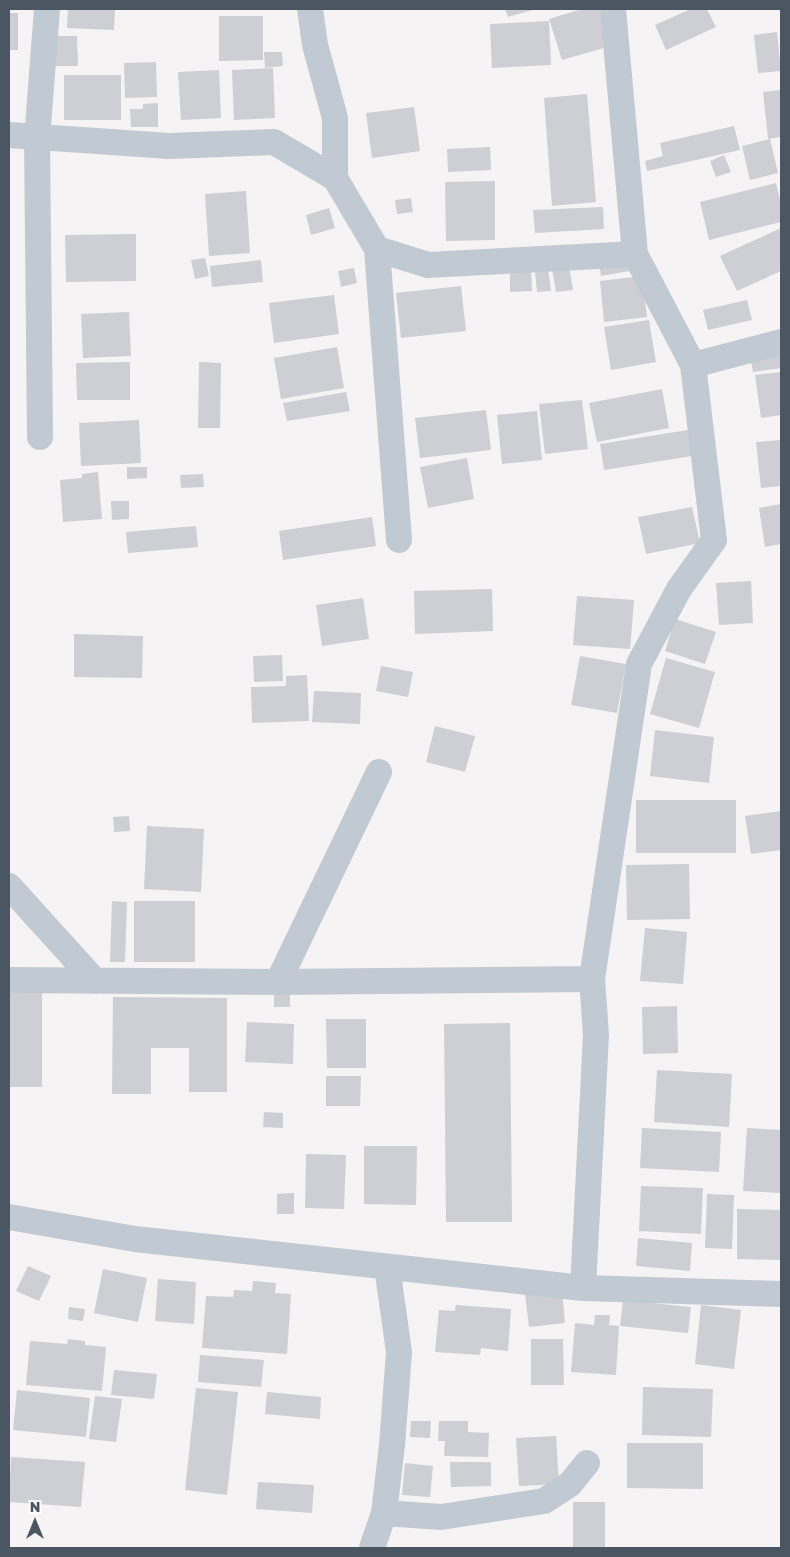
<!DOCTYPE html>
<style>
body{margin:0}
#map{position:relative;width:790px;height:1557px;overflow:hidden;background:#f5f3f3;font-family:"Golos Text",sans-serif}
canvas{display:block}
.frame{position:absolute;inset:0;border:10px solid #4a5661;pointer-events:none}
.north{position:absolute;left:10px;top:1497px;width:50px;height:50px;-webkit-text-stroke:4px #fff;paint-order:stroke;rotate:0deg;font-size:14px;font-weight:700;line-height:20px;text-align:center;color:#4a5661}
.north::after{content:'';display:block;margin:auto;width:18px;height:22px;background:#4a5661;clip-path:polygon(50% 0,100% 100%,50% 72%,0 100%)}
</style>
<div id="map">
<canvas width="790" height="1557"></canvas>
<div class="frame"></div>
<div class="north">N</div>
</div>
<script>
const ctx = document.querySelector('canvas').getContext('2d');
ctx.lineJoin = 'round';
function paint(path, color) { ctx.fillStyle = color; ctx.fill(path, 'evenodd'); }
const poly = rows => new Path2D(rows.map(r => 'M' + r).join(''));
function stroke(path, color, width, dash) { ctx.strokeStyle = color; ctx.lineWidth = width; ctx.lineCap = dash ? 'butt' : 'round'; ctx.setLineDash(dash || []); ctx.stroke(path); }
paint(poly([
 [68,9,115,9,114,30,67,28],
 [505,9,536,9,508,17],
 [582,9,603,9,614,45,562,60,549,19],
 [691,9,707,9,716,27,666,50,655,25],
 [9,13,18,13,18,50,9,50],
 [219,16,263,16,263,60,219,61],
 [549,21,551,65,492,68,490,24],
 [777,32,781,71,758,73,754,35],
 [52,36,77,36,78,66,53,66],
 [264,52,282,52,283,66,265,68],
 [156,62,157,97,125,98,124,63],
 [273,68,275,118,234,120,232,70],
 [219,70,221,118,181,120,178,72],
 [64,75,121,75,121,120,64,120],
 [781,90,781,137,768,139,763,92],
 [587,94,596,202,552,206,544,98],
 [158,103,158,127,131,127,130,109,143,109,143,104],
 [414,107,420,151,372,158,366,113],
 [734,126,740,150,647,171,645,161,663,156,660,143],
 [770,139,778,173,750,180,742,146],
 [490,147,491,170,448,172,447,149],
 [724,155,731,172,716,177,710,161],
 [495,181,495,240,446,241,445,182],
 [776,183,781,204,781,222,709,240,700,202],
 [246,191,250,253,209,256,205,194],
 [411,198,413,212,397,214,395,200],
 [603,207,604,229,535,233,533,210],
 [329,208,335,228,311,235,306,215],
 [781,228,781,271,737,291,720,256],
 [136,234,136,281,66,282,65,235],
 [627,257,630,271,601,276,599,262],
 [205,258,209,276,195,279,191,260],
 [261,260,263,282,212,287,210,266],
 [569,266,573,290,556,292,552,269],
 [354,268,357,283,341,287,338,271],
 [548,269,551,291,537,292,535,271],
 [531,271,532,291,510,292,510,272],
 [642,276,647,317,604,322,600,281],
 [461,286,466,331,401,338,396,293],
 [334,295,339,334,274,343,269,303],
 [747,300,752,320,708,330,703,310],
 [129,312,131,356,83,358,81,314],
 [649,320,656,362,611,370,604,327],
 [337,347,344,388,281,399,274,358],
 [781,351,781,368,753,372,750,355],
 [130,362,130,400,77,400,76,363],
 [199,362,221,363,220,428,198,428],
 [781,372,781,415,761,418,755,375],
 [662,389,669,428,597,442,589,403],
 [346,392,350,411,287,421,283,403],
 [582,400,588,449,545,454,539,404],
 [486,410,491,450,420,458,415,418],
 [537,411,542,460,502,464,497,415],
 [139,420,141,463,81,466,79,423],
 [694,429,698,455,604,470,600,444],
 [781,440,781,486,761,488,756,442],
 [467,458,474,499,428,508,420,467],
 [127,467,147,467,147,478,127,479],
 [98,472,102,519,63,522,60,480,82,478,82,474],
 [203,474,204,487,181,488,180,475],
 [111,501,129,501,129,519,112,520],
 [781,504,781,544,765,547,759,508],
 [692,507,700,543,646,554,638,517],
 [372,517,376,546,283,560,279,531],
 [196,526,198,547,128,553,126,532],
 [751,581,753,623,719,625,716,583],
 [492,589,493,631,415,634,414,591],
 [577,596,634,600,630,649,573,645],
 [363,598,369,639,322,646,316,605],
 [675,619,716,632,705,664,665,651],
 [74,634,143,636,142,678,74,677],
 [282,655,283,681,254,682,253,656],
 [580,656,626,664,617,713,571,705],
 [666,658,715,672,699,728,650,714],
 [381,666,413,672,408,697,376,691],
 [307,675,309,721,252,723,251,687,286,686,286,676],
 [314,691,361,693,360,724,312,722],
 [435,726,475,736,465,772,426,762],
 [655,730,714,737,709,783,650,776],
 [636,800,736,800,736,853,636,853],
 [781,811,781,850,751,854,745,816],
 [129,816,130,831,114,832,113,817],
 [147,826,204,829,201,892,144,889],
 [689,864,690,919,627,920,626,865],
 [112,901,127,902,125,962,110,962],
 [134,901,195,901,195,962,134,962],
 [645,928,687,932,683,984,640,981],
 [274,990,290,990,290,1007,274,1007],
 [42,992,42,1087,9,1087,9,993],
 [113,997,227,998,227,1092,189,1092,189,1048,151,1048,151,1094,112,1094],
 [677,1006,678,1053,643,1054,642,1007],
 [326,1019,366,1019,366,1068,327,1068],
 [247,1022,294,1024,293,1064,245,1062],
 [510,1023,512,1222,446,1222,444,1024],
 [657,1070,732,1074,729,1127,654,1122],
 [326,1076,361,1076,360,1106,326,1106],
 [264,1112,283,1113,283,1128,263,1127],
 [642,1128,721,1132,719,1172,640,1168],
 [747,1128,781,1130,781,1193,743,1191],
 [364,1146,417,1146,416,1205,364,1204],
 [306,1154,346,1155,344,1209,305,1208],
 [641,1186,703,1188,701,1234,639,1231],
 [294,1193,294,1214,277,1214,277,1194],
 [707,1194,734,1195,732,1249,705,1248],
 [737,1209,781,1210,781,1260,737,1259],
 [638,1238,692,1243,690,1271,636,1266],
 [28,1266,51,1276,39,1301,16,1291],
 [103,1269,147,1278,138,1322,94,1313],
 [158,1279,196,1282,194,1324,155,1321],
 [253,1281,276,1283,275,1293,291,1294,287,1354,202,1348,206,1296,233,1297,234,1290,252,1291],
 [562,1290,565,1323,529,1327,525,1294],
 [623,1300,691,1307,688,1333,620,1326],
 [456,1305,511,1309,508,1351,481,1348,480,1355,435,1352,439,1310,455,1311],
 [701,1305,741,1310,734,1369,695,1364],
 [69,1307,85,1309,83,1321,68,1319],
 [595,1315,610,1315,609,1325,619,1326,616,1375,571,1372,575,1323,594,1325],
 [68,1339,85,1341,85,1345,106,1347,102,1391,26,1385,30,1341,67,1344],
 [531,1339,563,1339,564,1385,531,1385],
 [200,1355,264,1360,261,1387,198,1382],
 [114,1370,157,1374,154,1399,111,1395],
 [643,1387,713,1389,711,1437,642,1435],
 [196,1388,238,1392,227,1495,185,1490],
 [17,1390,90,1398,86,1437,13,1430],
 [267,1392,321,1397,320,1419,265,1414],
 [95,1396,122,1399,116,1442,89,1439],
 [411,1421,431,1421,430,1438,410,1437],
 [439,1421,468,1421,468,1432,489,1433,488,1457,444,1456,445,1441,438,1441],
 [556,1436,559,1484,519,1486,516,1438],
 [627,1443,703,1443,703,1489,627,1488],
 [11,1457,85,1462,81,1507,9,1502],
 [450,1462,491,1462,491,1486,451,1487],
 [405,1463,433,1466,430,1497,402,1495],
 [258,1482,314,1485,312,1513,256,1509],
 [573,1502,605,1502,605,1548,573,1548]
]), '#cdcfd5');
stroke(poly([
 [310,9,315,45,335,118,335,178],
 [613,9,635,254],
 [9,135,169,146,274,142,335,178,377,249,399,540],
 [377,249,428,265,635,254,693,365,714,540,679,589,639,664,592,979,596,1035,583,1288],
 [693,365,781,342],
 [40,437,37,139,47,9],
 [9,886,95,981],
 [9,980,278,982,592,979],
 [278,982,379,772],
 [9,1217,135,1239,583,1288,781,1294],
 [384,1513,441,1517,544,1501,570,1484,587,1463],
 [372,1548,384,1513,392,1445,399,1352,387,1267]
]), '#c1cad2', 26);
</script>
